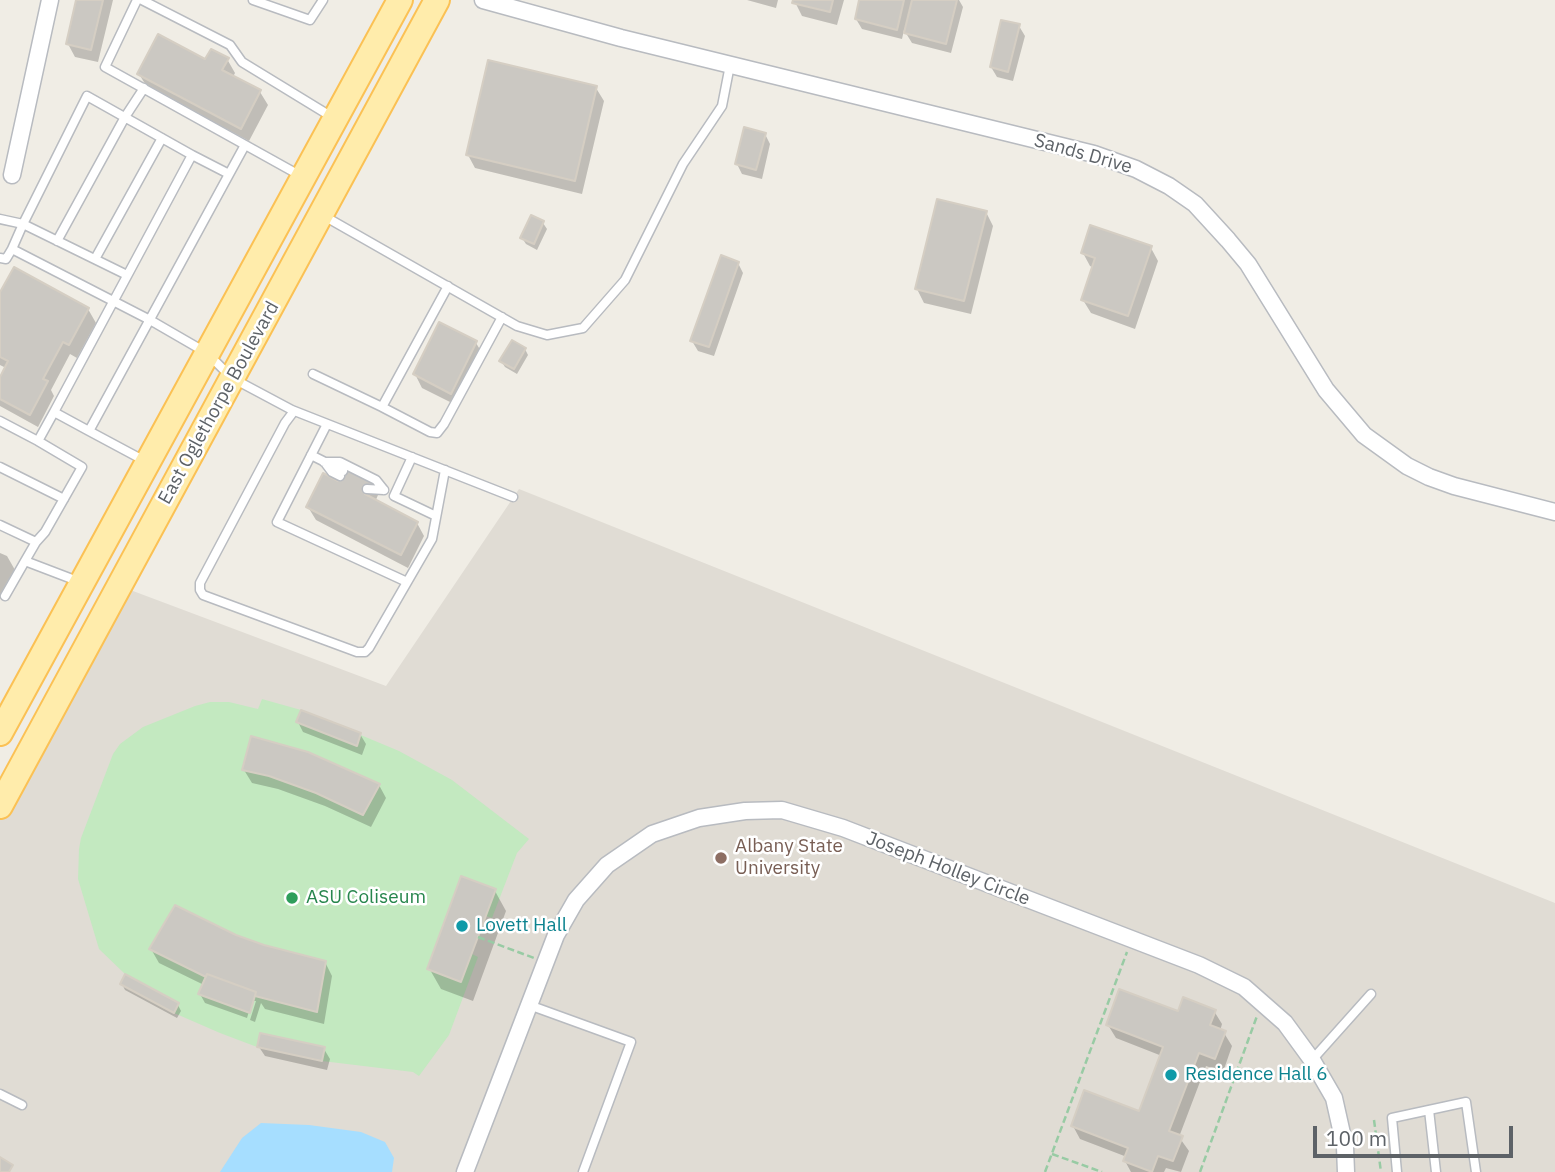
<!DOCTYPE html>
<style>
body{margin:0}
#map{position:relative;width:1555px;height:1172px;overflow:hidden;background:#f0ede5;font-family:"IBM Plex Sans",sans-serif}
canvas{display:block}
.scale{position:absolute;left:1313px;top:1126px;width:200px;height:32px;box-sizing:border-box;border:4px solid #5d6267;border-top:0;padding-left:9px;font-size:21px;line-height:24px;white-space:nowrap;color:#5d6267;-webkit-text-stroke:5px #fff;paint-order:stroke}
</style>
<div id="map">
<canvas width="1555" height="1172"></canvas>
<div class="scale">100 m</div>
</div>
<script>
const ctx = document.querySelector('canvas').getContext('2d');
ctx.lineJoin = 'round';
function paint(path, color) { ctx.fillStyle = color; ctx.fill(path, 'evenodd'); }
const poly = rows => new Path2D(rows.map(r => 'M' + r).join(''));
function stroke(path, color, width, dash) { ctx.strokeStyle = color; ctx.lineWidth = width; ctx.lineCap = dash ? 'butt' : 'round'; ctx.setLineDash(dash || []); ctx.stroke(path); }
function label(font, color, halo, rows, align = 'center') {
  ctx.font = font + ' "IBM Plex Sans",sans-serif'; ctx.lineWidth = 5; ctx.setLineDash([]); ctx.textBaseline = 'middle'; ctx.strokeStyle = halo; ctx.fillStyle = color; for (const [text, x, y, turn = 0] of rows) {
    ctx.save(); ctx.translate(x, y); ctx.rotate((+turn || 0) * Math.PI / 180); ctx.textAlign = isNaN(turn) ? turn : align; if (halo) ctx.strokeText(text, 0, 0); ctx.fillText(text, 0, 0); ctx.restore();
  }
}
paint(poly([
 [519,489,1555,903,1555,1172,0,1172,0,814,125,588,386,686]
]), '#e0dcd4');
paint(poly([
 [262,699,301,710,399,751,452,780,529,839,517,853,492,918,486,916,472,954,478,957,449,1035,419,1076,413,1072,322,1061,257,1047,220,1033,174,1013,120,984,125,974,99,949,78,879,79,849,81,838,113,754,120,744,143,727,195,706,210,702,229,702,258,709]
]), '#c3e9c0');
paint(poly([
 [261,1123,309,1125,361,1132,385,1142,394,1158,392,1172,220,1172,242,1138]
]), '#a6deff');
paint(poly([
 [78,0,113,0,98,62,75,57,68,44],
 [747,0,778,0,776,8],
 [794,0,844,0,837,25,802,16],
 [861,0,959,0,963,7,951,53,912,43,904,30,902,39,862,29,856,19],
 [1019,26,1025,36,1013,81,997,77,991,67],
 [227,59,235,73,233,77,260,92,268,105,249,141,147,87,139,74],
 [596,88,604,101,582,194,475,168,468,155],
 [765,134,770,144,762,179,742,174,737,164],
 [986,212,993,226,971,314,924,303,917,289],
 [543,223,547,229,537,250,526,244,522,238],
 [1151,248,1158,261,1135,329,1091,313,1083,300,1094,268,1090,266,1083,253],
 [738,263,743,273,714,356,698,351,692,341],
 [0,296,88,309,96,323,77,358,70,354,51,390,54,396,38,427,0,406,0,380,6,368,0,365],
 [476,343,484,356,458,406,422,388,415,374],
 [525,349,528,355,517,374,505,367,501,361],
 [370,482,378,495,375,502,417,523,424,536,408,568,316,520,308,507,338,483],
 [0,553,7,556,15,570,3,599,0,598],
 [298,722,360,734,366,744,362,755,303,732],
 [244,770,379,785,386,798,371,827,325,806,278,789,252,783],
 [495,891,506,911,473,1001,441,989,429,968],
 [235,936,264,947,325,962,332,976,324,1024,265,1009,261,1003,255,1022,250,1020,256,1001,252,1001,247,1018,205,1003,200,994,204,985,159,963,151,949],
 [122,984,178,1005,181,1011,177,1018,125,990],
 [1214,1011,1222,1024,1220,1031,1224,1033,1232,1046,1223,1072,1206,1066,1179,1137,1189,1151,1181,1172,1166,1168,1164,1172,1131,1172,1125,1161,1127,1157,1080,1139,1073,1126,1140,1113,1162,1056,1116,1038,1108,1025,1179,1013],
 [259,1047,324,1049,330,1059,327,1070,265,1056]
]), '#0003');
const building = poly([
 [76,0,103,0,91,50,66,44,76,0],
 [793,0,833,0,830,12,792,3,793,0],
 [859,0,904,0,897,30,855,19,859,0],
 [912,0,957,0,946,44,904,33,912,0],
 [1001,20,1020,24,1008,72,990,67,1001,20],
 [158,34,205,59,211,49,229,58,222,70,261,90,241,129,137,74,158,34],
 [488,60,597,86,575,181,466,155,488,60],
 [744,127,766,133,756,170,735,164,744,127],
 [937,199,987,211,964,301,915,289,937,199],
 [531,215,544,221,534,244,520,238,531,215],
 [1090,225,1152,246,1128,316,1081,300,1095,258,1081,253,1090,225],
 [721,255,739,262,709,347,690,341,721,255],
 [14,267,89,308,69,345,63,342,43,379,48,381,30,415,0,399,0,377,8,361,0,357,0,292,14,267],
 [439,322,477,341,451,394,413,374,439,322],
 [512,340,526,348,514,369,499,361,512,340],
 [345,467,372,481,365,494,418,522,401,555,306,507,323,473,338,481,345,467],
 [301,710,361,733,357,746,296,722,301,710],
 [251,736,308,752,380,784,363,815,316,793,269,776,242,770,251,736],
 [461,876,496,889,461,982,427,969,461,876],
 [175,905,236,935,264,945,326,961,317,1012,255,996,256,992,207,974,206,977,149,949,175,905],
 [125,974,179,1003,174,1013,120,984,125,974],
 [207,974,256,992,250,1013,198,994,207,974],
 [1119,989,1178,1011,1183,997,1216,1010,1210,1025,1226,1031,1215,1059,1199,1053,1169,1131,1183,1136,1173,1161,1158,1156,1152,1172,1123,1161,1128,1148,1071,1126,1084,1090,1139,1111,1163,1047,1106,1025,1119,989],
 [260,1033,325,1047,322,1061,257,1047,260,1033],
 [0,1157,13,1165,9,1172,0,1172,0,1157]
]);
paint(building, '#cbc8c2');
stroke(building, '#d5cec3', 2);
const service = poly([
 [137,0,105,67,301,176],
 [142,0,230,45,242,62,332,117],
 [253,0,310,20,323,0],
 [324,216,517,326,547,335,583,328,625,280,683,164,722,106,730,65],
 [0,219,23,224,12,249,150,320,207,353,232,378,292,410,513,497],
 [57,241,125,117,144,88],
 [0,258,6,259,12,249],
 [95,259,162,138],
 [127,275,23,224,87,96,192,155],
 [313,374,382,407,448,286],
 [382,407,430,432,437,433,444,424,502,317],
 [294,411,285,423,200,583,200,590,203,595,357,652,365,652,369,648,432,539,445,470],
 [54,412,192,155,229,174],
 [0,421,38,441,54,412,89,431],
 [327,424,277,522,407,582],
 [311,455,343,471],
 [412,457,394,496,436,516],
 [145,461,89,431,245,145],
 [324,462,340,462,376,480,384,490],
 [326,464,332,472,340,476],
 [0,467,64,499],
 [367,489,384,490],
 [0,525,36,542,25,561,80,582],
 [36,542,45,532,82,467,38,441],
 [5,596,25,561],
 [529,1005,631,1042,583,1172],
 [1312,1060,1371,994],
 [0,1094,22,1105],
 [1429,1110,1436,1172],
 [1397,1172,1392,1118,1466,1102,1476,1172]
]);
const minor = poly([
 [483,0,621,38,1094,154,1136,169,1169,186,1195,204,1228,240,1248,264,1326,390,1364,435,1407,466,1429,477,1454,486,1555,512],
 [12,175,50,0],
 [465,1172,556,935,576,900,607,865,652,834,699,818,745,811,782,810,843,828,1199,965,1244,987,1285,1023,1312,1060,1334,1098,1345,1147,1346,1172]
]);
const primary = poly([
 [0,733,400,0],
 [0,806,437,0]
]);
stroke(service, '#b8bbc0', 11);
stroke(minor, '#b8bbc0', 19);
stroke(primary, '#fbc154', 28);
stroke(poly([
 [478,937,534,958],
 [1374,1120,1381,1172],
 [1052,1154,1102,1172],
 [1045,1172,1127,952],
 [1200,1172,1257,1016]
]), '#98cba4', 2.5, [7, 3.5]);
stroke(service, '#fff', 8);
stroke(minor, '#fff', 16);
stroke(primary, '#ffecab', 24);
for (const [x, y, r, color] of [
 [721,858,7,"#8d6e63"],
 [292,898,7,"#2e9e5b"],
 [462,926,7,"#0f9aa8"],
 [1171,1075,7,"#0f9aa8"]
]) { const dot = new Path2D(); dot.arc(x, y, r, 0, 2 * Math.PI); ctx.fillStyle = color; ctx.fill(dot); stroke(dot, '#fff', 2.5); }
label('19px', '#5d6267', '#fff', [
 ["Sands Drive",1083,154,16],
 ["East Oglethorpe Boulevard",219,403,-61],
 ["Joseph Holley Circle",948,869,21]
]);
label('19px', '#785e54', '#fff', [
 ["Albany State",735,847],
 ["University",735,869]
], 'left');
label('19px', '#27864d', '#fff', [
 ["ASU Coliseum",306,898]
], 'left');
label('19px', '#0d838f', '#fff', [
 ["Lovett Hall",476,926],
 ["Residence Hall 6",1185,1075]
], 'left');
</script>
